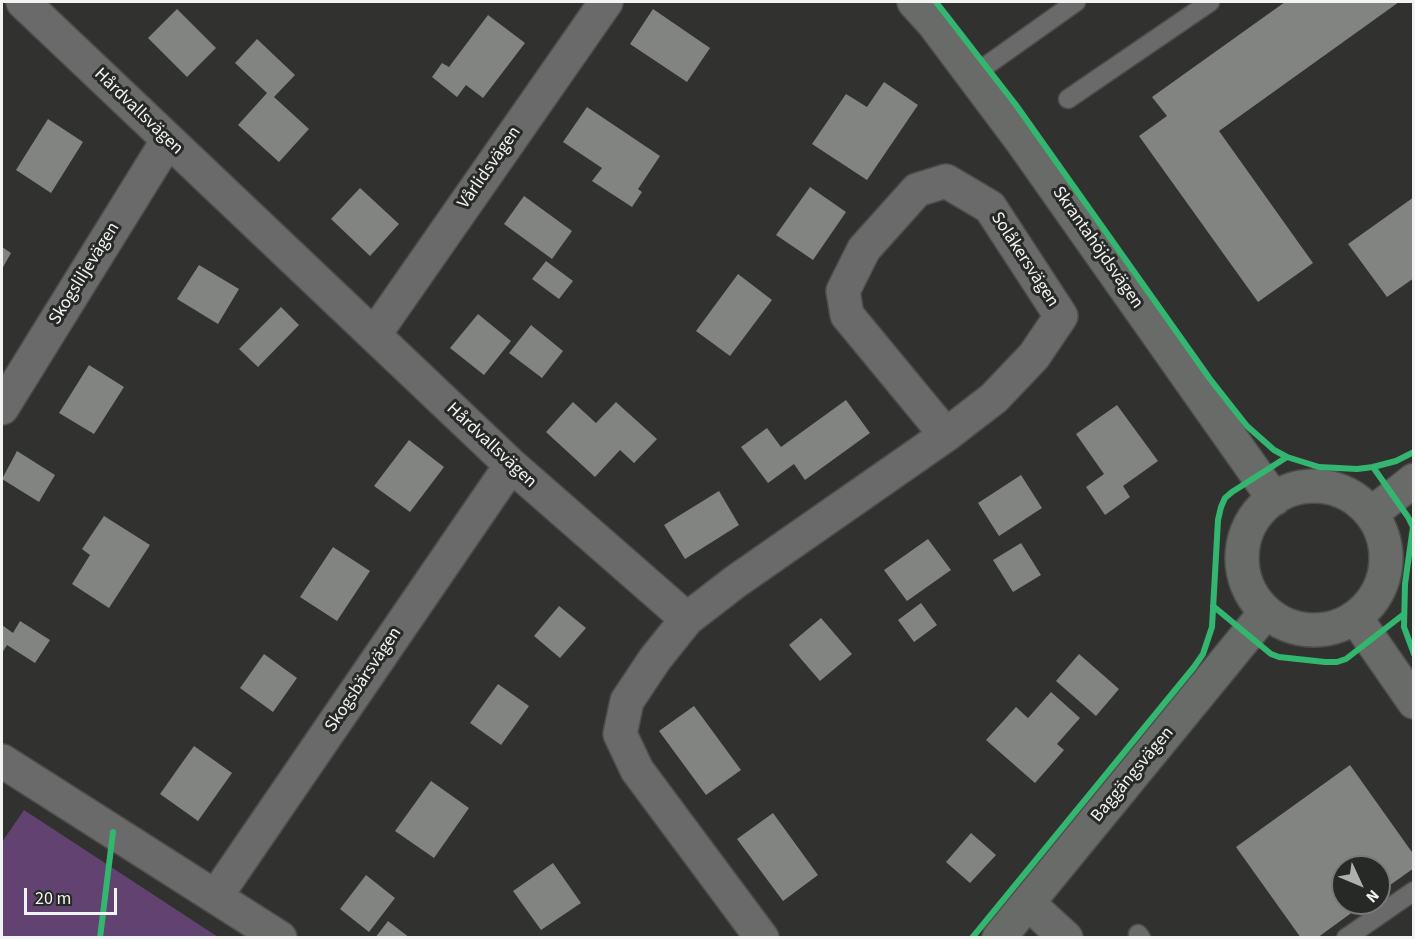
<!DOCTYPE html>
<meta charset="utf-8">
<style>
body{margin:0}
#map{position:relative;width:1415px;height:939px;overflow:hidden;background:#313230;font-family:"Source Sans 3",sans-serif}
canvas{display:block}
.frame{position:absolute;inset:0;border:3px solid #f2f4f2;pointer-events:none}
.north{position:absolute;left:1331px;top:855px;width:60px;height:60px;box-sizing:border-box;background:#262925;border:2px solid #787a77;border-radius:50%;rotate:134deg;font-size:16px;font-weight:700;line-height:24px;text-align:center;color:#f2f4f2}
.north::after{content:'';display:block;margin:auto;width:21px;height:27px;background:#aeb0ae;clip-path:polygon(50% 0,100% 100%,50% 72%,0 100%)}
.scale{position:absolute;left:24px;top:888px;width:93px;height:27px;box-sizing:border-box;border:3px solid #f2f4f2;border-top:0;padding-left:8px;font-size:18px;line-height:21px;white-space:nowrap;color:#f2f4f2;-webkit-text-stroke:4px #262925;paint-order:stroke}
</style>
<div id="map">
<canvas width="1415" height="939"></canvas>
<div class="frame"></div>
<div class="north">N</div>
<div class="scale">20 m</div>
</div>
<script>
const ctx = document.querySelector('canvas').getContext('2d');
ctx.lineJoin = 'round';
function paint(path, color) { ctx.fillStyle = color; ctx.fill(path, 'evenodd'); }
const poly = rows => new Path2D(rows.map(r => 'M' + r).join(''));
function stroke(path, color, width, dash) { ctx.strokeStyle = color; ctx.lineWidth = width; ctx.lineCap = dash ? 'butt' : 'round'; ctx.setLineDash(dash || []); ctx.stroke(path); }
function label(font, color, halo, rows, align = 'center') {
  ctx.font = font + ' "Source Sans 3",sans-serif'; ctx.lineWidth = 6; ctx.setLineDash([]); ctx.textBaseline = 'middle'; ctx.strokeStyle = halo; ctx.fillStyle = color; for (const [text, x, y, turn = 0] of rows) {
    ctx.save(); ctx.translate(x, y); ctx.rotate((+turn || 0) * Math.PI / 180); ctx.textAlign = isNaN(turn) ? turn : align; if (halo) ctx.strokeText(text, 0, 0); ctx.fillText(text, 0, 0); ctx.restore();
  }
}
paint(poly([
 [24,810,218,937,2,937,2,842]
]), '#614271');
paint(poly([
 [1285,2,1399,2,1219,131,1313,263,1258,302,1139,136,1167,116,1152,97],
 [177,9,216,48,187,77,148,38],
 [653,9,710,48,687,82,630,44],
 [488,15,525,43,483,98,466,85,457,97,432,77,442,63,449,67],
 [257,39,295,75,274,97,309,129,279,162,238,125,267,93,235,63],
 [884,82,918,105,867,180,812,144,846,94,867,107],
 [587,107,660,156,638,189,642,192,632,207,592,181,602,168,563,142],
 [48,119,83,142,51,193,16,170],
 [810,187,846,212,813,260,776,235],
 [360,188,399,224,370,256,331,219],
 [524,196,572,231,552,259,504,224],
 [1414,197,1414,278,1387,297,1348,244],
 [2,247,11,253,2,269],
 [546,261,573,281,559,299,532,279],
 [199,265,239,289,218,324,177,299],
 [738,274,772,300,730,356,696,331],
 [281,307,299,325,258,367,239,349],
 [478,314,511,341,484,375,450,348],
 [531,325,563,351,542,378,509,353],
 [89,365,124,387,94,434,59,413],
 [846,400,870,433,805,480,794,464,768,483,741,447,767,428,781,447],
 [573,402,596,423,616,402,657,439,634,463,620,450,595,477,546,432],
 [1117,405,1158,461,1123,486,1130,497,1105,515,1086,487,1104,474,1076,434],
 [409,440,444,467,410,512,374,486],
 [17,451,55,475,39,502,2,479],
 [1021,475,1042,508,999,536,978,503],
 [719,491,739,525,685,559,664,525],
 [104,516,150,545,109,608,72,584,90,555,82,549],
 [928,539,951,570,907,601,884,570],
 [1021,543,1041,575,1013,592,993,560],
 [333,547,370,571,337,621,300,597],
 [921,603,937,625,914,642,898,620],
 [559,606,586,628,560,658,534,636],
 [821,618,852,654,820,681,789,645],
 [20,621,50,640,35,663,7,645,2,653,2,625,13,633],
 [264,654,297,678,273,712,240,688],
 [1079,654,1119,689,1096,716,1056,681],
 [498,684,529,706,501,745,470,723],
 [1051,692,1080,718,1057,744,1064,750,1035,783,986,740,1016,707,1028,718],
 [694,706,741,770,706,795,659,731],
 [194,746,232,773,198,821,160,794],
 [1350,765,1414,855,1414,868,1379,893,1379,867,1343,867,1343,903,1365,903,1317,938,1301,938,1236,847],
 [431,781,469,808,434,858,395,831],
 [773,813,818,875,783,901,737,839],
 [971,833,996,855,970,883,946,862],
 [553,863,581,903,541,930,513,891],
 [366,875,395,898,369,932,340,909],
 [388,921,410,938,375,938]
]), '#828482');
const lane = poly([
 [973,75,1076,2],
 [1068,99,1210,2],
 [1138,934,1141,938],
 [1346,938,1414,891]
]);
const street = poly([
 [23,2,511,465,687,619,655,659,627,701,620,734,637,770,762,938],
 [374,335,606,2],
 [2,408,168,140],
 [687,619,735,582,946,435,994,398,1034,356,1061,316,990,207,946,181,917,190,864,249,843,291,847,315,946,435],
 [2,761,280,938],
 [216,896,511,465],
 [1028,903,1066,938]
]);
const secondary = poly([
 [914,2,934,24,1021,140,1274,499],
 '1242 558a72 72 0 1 1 144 0a72 72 0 1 1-144 0Z',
 [1371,514,1414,480],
 [1355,617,1414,702],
 [999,938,1266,612]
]);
stroke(lane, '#4d4e4c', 21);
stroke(street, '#4d4e4c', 36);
stroke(secondary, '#4d4e4c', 36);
stroke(lane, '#696a69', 18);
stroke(street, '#696a69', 33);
stroke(secondary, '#686b67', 33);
stroke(poly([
 [936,2,1016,105,1210,379,1247,426,1274,450,1287,457,1319,467,1357,469,1373,467,1396,461,1414,452],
 [1373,467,1408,517,1413,527,1405,584,1404,627,1414,654],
 [1213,606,1271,654,1279,657,1325,662,1337,662,1346,659,1404,614],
 [100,938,113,832],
 [972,938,1194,667,1203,654,1212,627,1218,520,1221,507,1225,498,1232,492,1287,457]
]), '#33b770', 6);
label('18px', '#f2f4f2', '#262925', [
 ["Hårdvallsvägen",138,112,44],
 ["Vårlidsvägen",490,168,-55],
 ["Skrantahöjdsvägen",1097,248,55],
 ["Solåkersvägen",1024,260,57],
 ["Skogsliljevägen",85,274,-58],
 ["Hårdvallsvägen",491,446,43],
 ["Skogsbärsvägen",364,680,-56],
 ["Baggängsvägen",1133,775,-50]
]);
</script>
